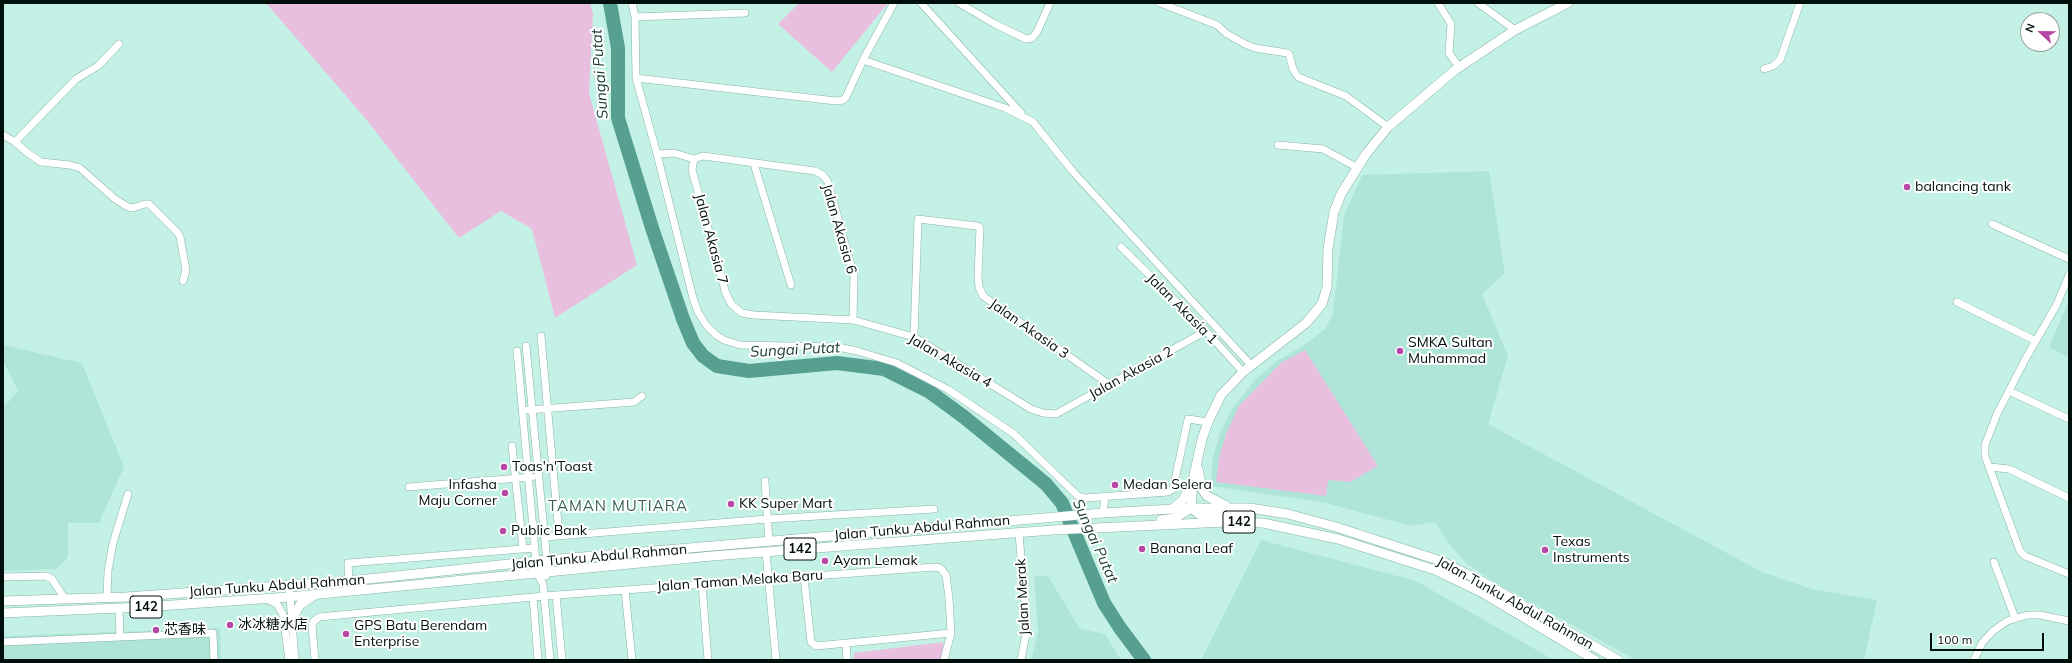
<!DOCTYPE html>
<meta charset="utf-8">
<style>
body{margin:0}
#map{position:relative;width:2072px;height:663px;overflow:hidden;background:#c4f1e6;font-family:Mulish,sans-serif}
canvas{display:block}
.frame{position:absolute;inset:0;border:4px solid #010f0c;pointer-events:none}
.north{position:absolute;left:2020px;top:12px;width:40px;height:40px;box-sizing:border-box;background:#fff;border:1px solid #999f9e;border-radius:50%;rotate:292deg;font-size:11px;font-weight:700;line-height:16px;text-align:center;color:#010f0c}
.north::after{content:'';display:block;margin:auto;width:14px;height:18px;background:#b747a4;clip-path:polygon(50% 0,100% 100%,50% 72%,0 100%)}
.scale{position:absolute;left:1930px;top:633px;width:114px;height:18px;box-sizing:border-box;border:2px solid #010f0c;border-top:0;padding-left:5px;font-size:12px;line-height:14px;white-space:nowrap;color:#010f0c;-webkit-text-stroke:3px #fff;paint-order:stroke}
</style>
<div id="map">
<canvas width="2072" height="663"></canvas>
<div class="frame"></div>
<div class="north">N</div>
<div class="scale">100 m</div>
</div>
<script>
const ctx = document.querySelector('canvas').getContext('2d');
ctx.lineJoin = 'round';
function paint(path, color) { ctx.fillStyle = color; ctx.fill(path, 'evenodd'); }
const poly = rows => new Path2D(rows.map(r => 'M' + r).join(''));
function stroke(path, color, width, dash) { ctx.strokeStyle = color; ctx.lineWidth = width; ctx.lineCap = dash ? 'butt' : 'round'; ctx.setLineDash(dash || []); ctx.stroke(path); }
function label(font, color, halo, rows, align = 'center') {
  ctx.font = font + ' Mulish,"Noto Sans SC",sans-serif'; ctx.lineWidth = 4; ctx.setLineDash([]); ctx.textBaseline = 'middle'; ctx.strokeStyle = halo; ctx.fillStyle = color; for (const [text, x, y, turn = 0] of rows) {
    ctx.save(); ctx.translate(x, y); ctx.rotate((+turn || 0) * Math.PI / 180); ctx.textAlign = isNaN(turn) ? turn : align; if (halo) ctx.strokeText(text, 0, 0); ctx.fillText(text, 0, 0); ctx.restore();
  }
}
paint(poly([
 [1489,171,1505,273,1482,294,1508,356,1488,424,1762,572,1812,589,1877,600,1864,660,1636,660,1501,586,1467,564,1450,545,1435,522,1411,526,1326,503,1211,486,1212,461,1220,432,1234,406,1256,379,1277,361,1303,346,1326,328,1333,313,1344,216,1362,175],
 [2069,301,2069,358,2049,347],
 [3,345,82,363,124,467,99,523,68,523,68,557,57,569,3,571,3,408,18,391,3,361],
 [1261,540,1416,581,1554,660,1201,660],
 [1034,576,1048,576,1080,629,1105,634,1121,660,1031,660,1038,632],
 [220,628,221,660,3,660,3,636]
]), '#afe5d8');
paint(poly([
 [266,3,590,3,593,14,589,93,637,265,555,318,532,229,501,211,459,238,365,118],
 [799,3,888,3,832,72,778,24],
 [1305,350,1378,466,1350,482,1328,480,1326,496,1216,482,1219,458,1226,434,1239,406,1281,363],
 [943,642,944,655,942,660,854,660,854,653]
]), '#e8bfde');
stroke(poly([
 [610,3,618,48,618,118,652,228,683,319,693,343,703,356,717,366,749,371,837,363,884,369,930,392,964,417,1046,484,1062,503,1104,603,1120,628,1144,660]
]), '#57a091', 14);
const minor = poly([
 [632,3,635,17,636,78,657,154,693,298,698,312,706,325,716,335,724,340,740,345,838,347,857,351,897,363,949,390,1014,434,1078,496,1085,498,1168,492,1173,489,1188,419,1208,422],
 [921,3,1021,113],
 [959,3,995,24,1026,39,1032,38,1037,32,1050,3],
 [1160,3,1217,25,1227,34,1247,45,1255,48,1287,53,1289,54,1293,69,1298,77,1346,96,1388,127],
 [1438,3,1451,24,1449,53,1459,67],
 [1478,3,1515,30],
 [635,17,745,13],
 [863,60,1005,108,1033,122,1074,173,1251,365],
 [1764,69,1773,66,1780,60,1800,3],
 [636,78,836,101,843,100,846,97,863,60,894,3],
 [3,135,15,142,29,154,41,162,70,165,80,168,115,199,128,207,133,208,145,204,149,204,178,233,180,237,186,270,183,281],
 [15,142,76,79,98,66,119,44],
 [1278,145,1323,149,1356,167],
 [657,154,674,153,694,159],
 [694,159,692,170,726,294,732,305,742,313,754,315,853,320,914,337,1031,409,1043,413,1056,414,1206,331],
 [694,159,703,156,815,171,823,175,828,182,854,276,853,320],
 [754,164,791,285],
 [1992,224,2069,259],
 [1121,247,1206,331,1243,372],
 [2069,275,2057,304,2026,358,1997,414,1985,445,1985,456,2020,551,2025,556,2069,574],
 [1957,302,2036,341],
 [541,336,559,535],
 [914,337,918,219,977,226,980,228,978,276,979,287,983,296,1110,385],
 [526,346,548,572,546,576],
 [517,351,537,573,543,584,550,660],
 [2009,391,2069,419],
 [528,410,634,402,642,396],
 [512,446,523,549],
 [1990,467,2009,469,2069,498],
 [765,481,769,542],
 [409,487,532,477],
 [1103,513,1105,497],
 [1019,533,1027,629,1021,660],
 [545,537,768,519,934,509],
 [766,552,776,660],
 [1994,562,2015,618],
 [3,577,46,576,52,579,65,599],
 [804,577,811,642,816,646,951,633],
 [349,581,348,563,535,548],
 [702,584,708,660],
 [289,585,295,660],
 [625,590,632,660],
 [556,595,562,660],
 [107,597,108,571,113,543,128,494],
 [533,597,538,660],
 [266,599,277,604,283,615,289,660],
 [119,608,120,637],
 [3,642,213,633,214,660],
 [846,644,847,660],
 [315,660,312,625,313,622,319,617,544,596,935,567,940,568,946,575,949,598,951,633,944,660],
 [1974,660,1982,643,1993,631,2007,621,2027,615,2040,615,2069,621]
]);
const major = poly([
 [1198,469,1202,489,1207,496,1225,505],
 [1191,508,1193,480,1202,439,1208,422,1221,395,1243,372,1306,323,1322,304,1327,287,1328,249,1334,212,1341,194,1366,154,1388,127,1455,70,1515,30,1568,3],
 [1191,508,1200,515,1231,517],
 [1172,509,1183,500,1190,485],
 [1161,520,1175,518,1191,508],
 [3,601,126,597,349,581,547,560,1103,513,1191,508,1250,508,1288,514,1336,527,1441,561,1481,581,1618,660],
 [3,613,144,607,289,597,712,556,1053,530,1226,522,1263,523,1338,539,1435,570,1481,592,1595,660],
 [291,620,300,605,313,596]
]);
stroke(minor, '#88b3a9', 8);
stroke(major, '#88b3a9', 10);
stroke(minor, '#fff', 7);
stroke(major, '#fff', 9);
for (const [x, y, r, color] of [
 [1907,187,4,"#b747a4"],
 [1400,351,4,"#b747a4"],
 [504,467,4,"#b747a4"],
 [1115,485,4,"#b747a4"],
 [505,493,4,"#b747a4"],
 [731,504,4,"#b747a4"],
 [503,531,4,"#b747a4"],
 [1142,549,4,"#b747a4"],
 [1545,550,4,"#b747a4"],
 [825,561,4,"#b747a4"],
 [230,625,4,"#b747a4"],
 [156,630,4,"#b747a4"],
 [346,634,4,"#b747a4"]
]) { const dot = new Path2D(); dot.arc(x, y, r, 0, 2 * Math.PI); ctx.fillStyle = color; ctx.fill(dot); stroke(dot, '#fff', 1.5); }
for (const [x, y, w] of [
 [1239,522,32],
 [800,549,32],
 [146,607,32]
]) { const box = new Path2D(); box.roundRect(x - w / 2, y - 11, w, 22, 3); ctx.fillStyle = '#fff'; ctx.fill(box); stroke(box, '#010f0c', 1); }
label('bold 13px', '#010f0c', null, [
 ["142",1239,522],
 ["142",800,549],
 ["142",146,607]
]);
label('14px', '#010f0c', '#fff', [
 ["balancing tank",1915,187],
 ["SMKA Sultan",1408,343],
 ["Muhammad",1408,359],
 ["Toas'n'Toast",512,467],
 ["Infasha",497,485,"right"],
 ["Maju Corner",497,501,"right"],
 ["Medan Selera",1123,485],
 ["KK Super Mart",739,504],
 ["Public Bank",511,531],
 ["Texas",1553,542],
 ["Instruments",1553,558],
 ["Banana Leaf",1150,549],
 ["Ayam Lemak",833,561],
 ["冰冰糖水店",238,625],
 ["GPS Batu Berendam",354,626],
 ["Enterprise",354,642],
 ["芯香味",164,630]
], 'left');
label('14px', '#010f0c', '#fff', [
 ["Jalan Akasia 6",839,229,74],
 ["Jalan Akasia 7",711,239,75],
 ["Jalan Akasia 1",1182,309,45],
 ["Jalan Akasia 3",1029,329,35],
 ["Jalan Akasia 4",950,361,30],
 ["Jalan Akasia 2",1131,373,-29],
 ["Jalan Tunku Abdul Rahman",922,528,-5],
 ["Jalan Tunku Abdul Rahman",599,557,-5],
 ["Jalan Taman Melaka Baru",740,581,-4],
 ["Jalan Tunku Abdul Rahman",277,586,-4],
 ["Jalan Merak",1023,597,-93],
 ["Jalan Tunku Abdul Rahman",1515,603,29]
]);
label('italic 15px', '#163a33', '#fff', [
 ["Sungai Putat",600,74,-94],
 ["Sungai Putat",795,350,-3],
 ["Sungai Putat",1095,541,66]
]);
ctx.letterSpacing = '1px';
label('15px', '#365f56', '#fff', [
 ["TAMAN MUTIARA",618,506]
]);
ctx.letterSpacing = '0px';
</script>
